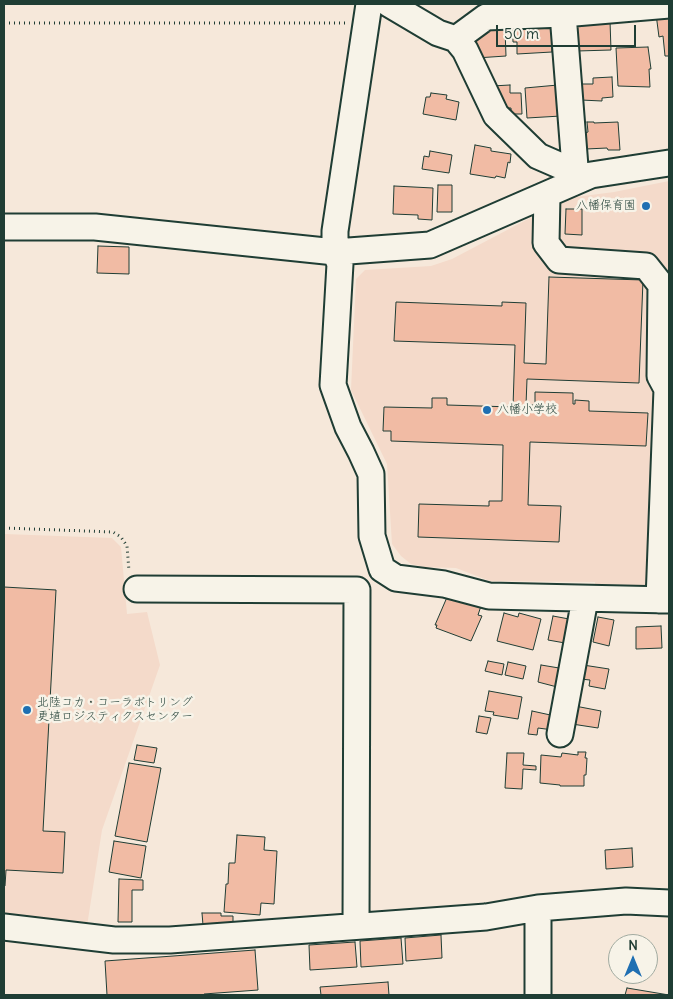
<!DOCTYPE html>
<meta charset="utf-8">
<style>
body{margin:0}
#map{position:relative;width:673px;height:999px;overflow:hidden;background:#f6e8da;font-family:Delius,sans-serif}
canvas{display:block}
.frame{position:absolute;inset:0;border:5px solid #1f3d34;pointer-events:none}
.north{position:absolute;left:608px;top:934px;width:50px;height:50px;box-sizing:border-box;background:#f7f3e8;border:1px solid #a1aaa0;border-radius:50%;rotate:0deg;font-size:14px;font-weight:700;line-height:20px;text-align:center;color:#1f3d34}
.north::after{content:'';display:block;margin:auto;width:18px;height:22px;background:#1f6fb2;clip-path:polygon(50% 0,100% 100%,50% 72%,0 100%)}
.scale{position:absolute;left:496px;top:25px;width:140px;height:22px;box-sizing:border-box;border:2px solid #1f3d34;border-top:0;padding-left:6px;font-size:15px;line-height:18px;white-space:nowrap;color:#1f3d34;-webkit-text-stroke:4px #f7f3e8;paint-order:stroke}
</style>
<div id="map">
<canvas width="673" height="999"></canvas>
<div class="frame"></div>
<div class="north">N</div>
<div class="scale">50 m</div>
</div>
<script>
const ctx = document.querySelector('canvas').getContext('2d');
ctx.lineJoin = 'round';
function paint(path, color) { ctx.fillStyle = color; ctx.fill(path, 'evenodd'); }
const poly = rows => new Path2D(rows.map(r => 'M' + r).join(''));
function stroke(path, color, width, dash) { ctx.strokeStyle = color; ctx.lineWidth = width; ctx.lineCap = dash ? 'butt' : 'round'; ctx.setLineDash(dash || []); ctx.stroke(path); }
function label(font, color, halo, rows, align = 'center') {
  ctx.font = font + ' Delius,"Klee One",sans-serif'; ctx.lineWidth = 5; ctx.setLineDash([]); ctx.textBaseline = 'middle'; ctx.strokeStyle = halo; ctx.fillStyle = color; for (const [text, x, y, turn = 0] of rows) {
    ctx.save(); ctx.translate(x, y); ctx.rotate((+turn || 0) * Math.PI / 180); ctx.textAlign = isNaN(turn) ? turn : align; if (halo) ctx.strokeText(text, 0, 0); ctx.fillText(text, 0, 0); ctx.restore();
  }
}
paint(poly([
 [669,181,669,589,595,589,595,582,490,581,456,568,424,567,411,564,401,556,392,544,387,464,351,390,356,279,365,270,431,266,452,259,568,198,614,192],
 [4,534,112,538,121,547,127,614,147,612,160,665,102,830,87,926,4,915]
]), '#f4daca');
const building = poly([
 [669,12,669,56,665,56,663,36,659,37,656,14,669,12],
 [512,20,552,21,552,52,517,54,517,42,513,42,512,20],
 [610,21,611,50,577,51,574,23,610,21],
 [505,29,506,56,476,58,475,35,480,30,505,29],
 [648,47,651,69,649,69,650,87,618,86,616,48,648,47],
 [612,77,613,97,602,98,602,101,581,100,581,84,593,84,593,78,612,77],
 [510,85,510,93,521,93,522,114,511,114,511,108,502,108,492,86,510,85],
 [558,85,561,116,527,118,525,88,558,85],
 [431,93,447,95,446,99,459,102,456,120,423,114,426,97,430,97,431,93],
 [587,122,594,122,594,123,618,122,620,150,608,150,607,148,586,149,585,133,588,132,587,122],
 [475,145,491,148,491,151,511,154,510,163,508,162,505,178,496,176,495,178,470,174,475,145],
 [430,151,452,155,449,173,422,169,424,156,429,157,430,151],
 [438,185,452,185,452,212,437,212,438,185],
 [394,186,433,188,432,220,418,219,418,215,393,214,394,186],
 [566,209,582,209,582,235,565,234,566,209],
 [98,246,129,247,129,274,97,273,98,246],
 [549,277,643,280,639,383,527,379,526,405,535,405,535,392,573,393,573,404,575,404,575,400,589,401,589,411,648,413,646,446,530,442,528,505,561,506,559,542,418,537,419,504,489,506,489,501,502,501,503,445,391,441,391,431,383,431,384,407,432,408,432,398,447,398,447,405,513,407,515,345,394,341,396,302,502,306,502,302,526,303,524,363,546,364,549,277],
 [4,587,56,590,43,831,65,832,63,873,6,870,5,886,4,886,4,587],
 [448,595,481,606,478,615,482,616,471,641,436,628,437,625,435,625,448,595],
 [504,613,518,617,519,613,541,619,533,650,497,641,504,613],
 [553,616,569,619,565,643,548,640,553,616],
 [598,617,614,620,609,646,593,642,598,617],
 [661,626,662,648,636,649,636,627,661,626],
 [488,661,504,664,502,675,485,671,488,661],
 [508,662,526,666,523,679,505,675,508,662],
 [541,665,565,669,561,688,538,682,541,665],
 [583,665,609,669,605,689,589,686,590,680,580,679,583,665],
 [489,691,522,697,518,719,493,715,494,712,485,711,489,691],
 [575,706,601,711,598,728,572,724,575,706],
 [532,711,555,716,553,730,538,728,537,735,528,734,532,711],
 [479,716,491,718,487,734,476,732,479,716],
 [137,745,157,748,154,763,134,760,137,745],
 [578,752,586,752,585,758,587,758,586,775,584,775,584,786,560,786,560,785,540,783,541,755,561,757,562,753,578,755,578,752],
 [507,753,524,753,523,765,536,766,536,770,523,769,522,789,505,788,507,753],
 [129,763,161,768,147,842,115,836,129,763],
 [237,835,265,837,264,850,277,851,274,904,261,903,260,915,224,912,226,884,228,884,229,863,235,863,237,835],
 [114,841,146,846,141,878,109,872,114,841],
 [632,848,633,867,606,869,605,850,632,848],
 [119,879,143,880,143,890,132,890,132,922,118,922,119,879],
 [202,913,221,913,221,916,233,916,233,923,203,925,202,913],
 [441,935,442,958,406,961,405,938,441,935],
 [401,938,403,964,361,967,360,941,401,938],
 [355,942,357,967,310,970,309,945,355,942],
 [255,950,258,990,204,994,204,995,107,995,105,961,255,950],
 [388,982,389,995,321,995,320,987,388,982],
 [627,988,669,995,625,995,627,988]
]);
paint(building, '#f1bba4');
stroke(building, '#1f3d34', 1);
const minor = poly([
 [369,4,335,231,335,252,340,264,333,385,348,427,361,452,371,474,372,536,382,569,396,578,444,584,489,596,669,600],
 [389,4,438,33,456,39,465,50,496,115,538,156,561,166,575,167,582,179],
 [563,14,575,167],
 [456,39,486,17,563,14,669,5],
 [547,195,546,243,559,260,646,266,661,285,660,376,667,389,659,600],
 [4,227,95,227,335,252,430,245,591,175,669,163],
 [137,589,357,590,356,926],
 [560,734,585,599],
 [538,908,538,995],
 [4,927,114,940,170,940,486,917,538,908,626,901,669,903]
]);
stroke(minor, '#1f3d34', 29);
stroke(poly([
 [4,23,346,23],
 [4,528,113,532,121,537,127,546,129,571]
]), '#1f3d34', 3, [1, 4]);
stroke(minor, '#f7f3e8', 25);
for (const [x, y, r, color] of [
 [646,206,5,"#1f6fb2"],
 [487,410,5,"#1f6fb2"],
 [27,710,5,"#1f6fb2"]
]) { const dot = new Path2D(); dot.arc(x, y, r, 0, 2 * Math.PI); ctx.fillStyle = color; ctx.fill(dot); stroke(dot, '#f7f3e8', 2); }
label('12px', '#1f3d34', '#f7f3e8', [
 ["八幡保育園",636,206,"right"],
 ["八幡小学校",497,410],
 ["北陸コカ・コーラボトリング",37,703],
 ["更埴ロジスティクスセンター",37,717]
], 'left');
</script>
